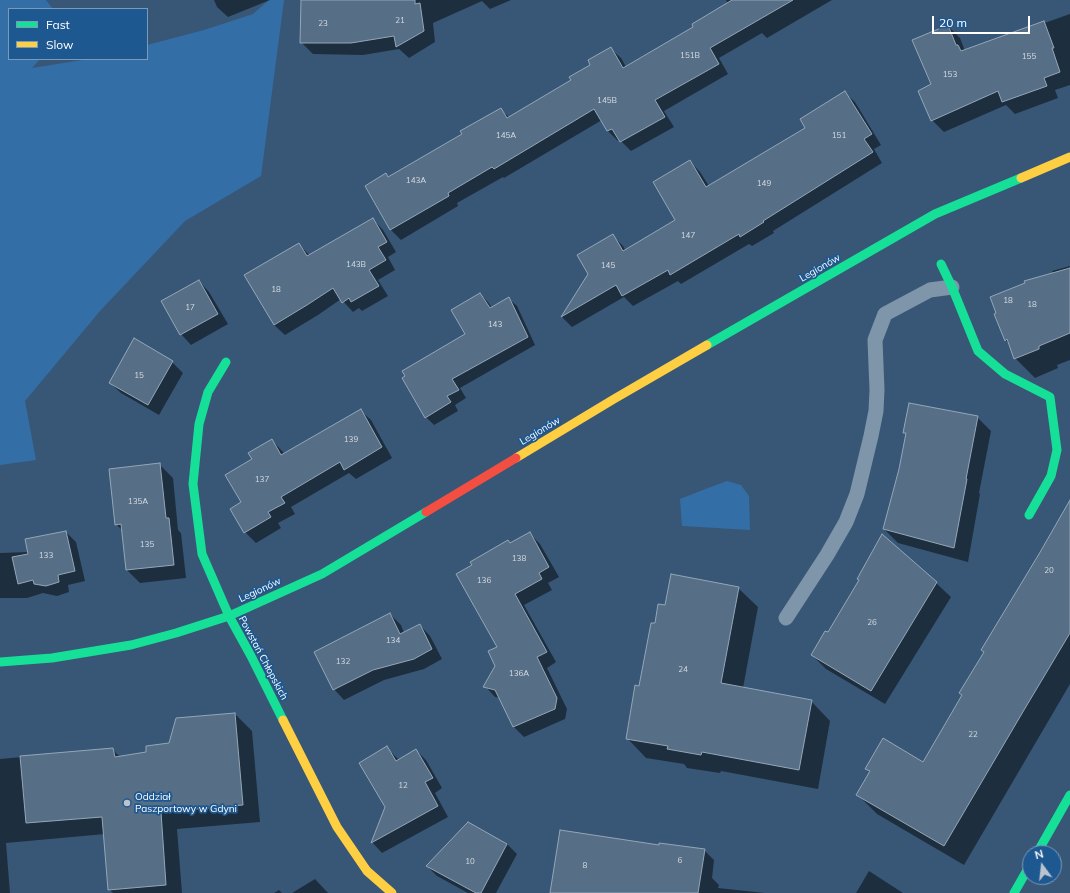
<!DOCTYPE html>
<meta charset="utf-8">
<style>
body{margin:0}
#map{position:relative;width:1070px;height:893px;overflow:hidden;background:#385776;font-family:Mulish,sans-serif}
canvas{display:block}
.legend{position:absolute;left:8px;top:8px;width:140px;height:52px;box-sizing:border-box;background:#1e5890;border:1px solid #789bbc;margin:0;padding:5px 7px;list-style:none;font-size:12px;color:#fff}
.legend li{display:flex;align-items:center;gap:8px;height:20px}
.legend b{width:20px;border:1px solid #789bbc}
.north{position:absolute;left:1022px;top:845px;width:40px;height:40px;box-sizing:border-box;background:#1e5890;border:1px solid #789bbc;border-radius:50%;rotate:345deg;font-size:11px;font-weight:700;line-height:16px;text-align:center;color:#fff}
.north::after{content:'';display:block;margin:auto;width:14px;height:18px;background:#b9c4cf;clip-path:polygon(50% 0,100% 100%,50% 72%,0 100%)}
.scale{position:absolute;left:932px;top:16px;width:98px;height:18px;box-sizing:border-box;border:2px solid #fff;border-top:0;padding-left:5px;font-size:12px;line-height:14px;white-space:nowrap;color:#fff;-webkit-text-stroke:3px #1e5890;paint-order:stroke}
</style>
<div id="map">
<canvas width="1070" height="893"></canvas>
<ul class="legend">
<li><b style="height:5px;background:#16e098"></b>Fast</li>
<li><b style="height:5px;background:#ffcf43"></b>Slow</li>
</ul>
<div class="north">N</div>
<div class="scale">20 m</div>
</div>
<script>
const ctx = document.querySelector('canvas').getContext('2d');
ctx.lineJoin = 'round';
function paint(path, color) { ctx.fillStyle = color; ctx.fill(path, 'evenodd'); }
const poly = rows => new Path2D(rows.map(r => 'M' + r).join(''));
function stroke(path, color, width, dash) { ctx.strokeStyle = color; ctx.lineWidth = width; ctx.lineCap = dash ? 'butt' : 'round'; ctx.setLineDash(dash || []); ctx.stroke(path); }
function label(font, color, halo, rows, align = 'center') {
  ctx.font = font + ' Mulish,sans-serif'; ctx.lineWidth = 3.5; ctx.setLineDash([]); ctx.textBaseline = 'middle'; ctx.strokeStyle = halo; ctx.fillStyle = color; for (const [text, x, y, turn = 0] of rows) {
    ctx.save(); ctx.translate(x, y); ctx.rotate((+turn || 0) * Math.PI / 180); ctx.textAlign = isNaN(turn) ? turn : align; if (halo) ctx.strokeText(text, 0, 0); ctx.fillText(text, 0, 0); ctx.restore();
  }
}
paint(poly([
 [0,0,46,0,53,9,9,9,9,59,40,59,32,68,89,59,147,59,147,45,204,30,253,14,269,0,284,0,261,176,185,221,100,311,25,401,36,460,0,465],
 [727,481,741,485,749,496,750,530,682,526,680,499,708,488]
]), '#336ea6');
paint(poly([
 [214,0,270,0,228,17,217,7],
 [302,0,511,0,490,9,482,1,433,23,435,42,409,58,399,49,363,55,313,54,301,42],
 [726,0,832,0,767,38,762,33,719,58,728,74,664,111,674,127,631,151,620,140,618,141,608,131,602,120,504,178,503,177,457,203,458,206,401,240,391,230,366,186,386,174,389,177,463,134,501,110,509,117,572,80,592,65,610,48,621,58,626,67,695,27,728,4],
 [1070,14,1070,85,1055,90,1058,98,1015,114,1006,105,944,132,932,120,932,85,948,26,960,38,965,51],
 [844,92,855,102,881,145,874,149,882,163,773,231,774,233,752,246,749,244,681,284,678,281,633,306,624,297,572,327,562,317,613,236,623,246,626,251,677,220,690,161,700,172,709,186,807,128],
 [373,219,383,230,396,252,388,257,395,270,378,280,388,296,362,311,359,308,353,312,341,299,318,315,285,335,274,325,299,244,310,256],
 [1070,266,1070,360,1057,365,1058,368,1035,378,1015,358,1010,344,1005,340,1054,274,1052,271],
 [199,281,209,292,228,324,191,345,181,334],
 [480,294,488,302,492,308,508,298,517,306,535,345,460,388,466,398,455,405,458,411,434,425,426,417,467,334],
 [172,362,183,373,159,415,121,393,110,383],
 [360,410,371,420,392,458,356,479,349,473,291,507,295,514,278,523,281,528,256,543,245,532,232,509,242,503,253,459,272,440,282,451,285,454],
 [977,417,991,431,979,493,980,494,968,562,898,543,884,529,900,469,907,435,905,433],
 [159,464,173,478,178,530,181,533,186,578,140,583,127,570,122,530,116,524],
 [1070,511,1070,684,964,865,877,814,857,794,870,772,867,769,923,763,963,696,960,693],
 [66,532,76,542,85,581,68,585,69,592,57,596,43,593,27,598,0,598,0,553,28,552],
 [530,534,540,544,559,577,548,583,552,590,524,605,556,662,547,668,567,709,565,719,524,737,513,726,500,698,495,697,485,686,497,666,499,648,473,565,508,541,511,544],
 [936,583,951,597,885,704,826,669,812,655,828,633],
 [738,588,758,607,743,688,811,701,830,721,818,789,721,771,720,773,687,768,684,764,646,758,627,738,655,625,666,606],
 [390,614,401,625,404,633,420,625,430,636,442,659,424,669,384,680,344,700,334,689],
 [235,714,252,731,260,822,177,829,182,893,113,893,109,889,105,834,6,843,10,893,0,893,0,759,112,749,120,757,147,752,170,744],
 [387,748,399,760,416,750,426,760,442,788,435,793,448,817,382,853,372,842,386,807],
 [468,824,507,844,517,854,496,893,468,893,437,876,427,866],
 [660,847,704,850,714,860,712,878,719,885,718,888,765,893,552,893],
 [869,871,903,893,856,893],
 [315,879,328,893,292,893],
 [279,890,282,893,274,893]
]), '#0007');
const building = poly([
 [301,0,415,0,415,4,420,3,424,31,396,47,394,36,351,43,300,43,301,0],
 [732,0,793,0,710,48,719,64,655,100,665,117,620,142,612,129,607,131,594,109,494,169,492,167,448,193,449,196,390,230,365,186,386,173,388,177,462,134,460,131,501,108,507,118,571,80,569,77,590,65,588,60,611,47,623,68,693,27,692,24,732,0],
 [1044,21,1054,48,1052,48,1060,72,1044,78,1047,86,1002,102,998,91,931,121,918,91,931,84,912,40,948,25,956,45,958,45,961,51,1044,21],
 [845,91,872,134,864,139,873,152,763,221,764,222,740,237,739,234,670,275,668,270,622,296,616,285,561,317,588,274,577,255,613,234,623,251,675,220,653,182,690,160,706,187,805,128,800,119,845,91],
 [373,218,387,242,378,247,386,260,369,270,379,286,351,302,349,298,342,303,333,288,307,305,274,325,244,275,299,243,307,256,373,218],
 [1070,268,1070,333,1039,346,1039,349,1014,359,1007,339,1005,341,994,314,996,313,990,297,1025,283,1024,281,1070,268],
 [199,280,218,314,180,335,161,301,199,280],
 [480,293,490,308,509,297,528,337,452,379,459,390,447,396,451,402,425,418,402,378,405,376,402,371,465,334,451,310,480,293],
 [134,338,173,361,148,405,109,383,134,338],
 [909,403,978,416,966,479,967,479,954,548,883,529,899,469,906,433,903,433,909,403],
 [361,409,382,447,344,470,340,462,281,497,285,503,268,512,271,517,244,533,230,509,241,502,225,475,252,459,248,453,272,439,281,455,361,409],
 [160,463,166,518,169,518,174,565,126,570,121,524,115,525,109,469,160,463],
 [1070,500,1070,633,1024,710,944,846,856,795,870,771,865,769,883,738,923,762,962,695,959,693,984,652,981,650,1039,554,1070,500],
 [66,531,75,571,58,575,59,582,46,586,34,584,33,580,18,584,12,557,28,554,25,539,66,531],
 [530,532,549,567,539,573,542,579,515,594,547,652,537,657,557,698,555,709,513,727,495,690,483,687,495,666,488,651,497,647,456,574,472,565,470,562,508,540,510,543,530,532],
 [882,534,937,582,871,691,811,655,825,631,828,632,859,580,857,579,882,534],
 [671,574,739,587,721,683,812,700,799,770,702,752,701,755,667,749,668,746,626,739,635,685,639,686,651,623,655,623,658,604,665,605,671,574],
 [390,613,400,634,420,624,432,649,414,659,373,670,333,690,314,652,390,613],
 [235,713,243,805,161,812,166,885,108,890,102,817,26,823,20,756,113,748,115,757,146,752,146,746,169,743,176,718,235,713],
 [387,746,396,761,416,749,433,778,425,782,438,806,371,843,385,807,359,763,387,746],
 [468,822,507,844,481,893,476,893,426,866,468,822],
 [560,830,659,845,659,843,705,849,698,893,550,893,560,830]
]);
paint(building, '#566f87');
stroke(building, '#94a6b7', 1);
stroke(poly([
 [786,618,827,555,846,522,857,494,871,436,876,411,877,390,875,340,885,314,930,290,952,287]
]), '#7f95a9', 15);
stroke(poly([
 [941,264,952,287,978,351,1005,374,1050,397,1057,450,1051,476,1029,515],
 [707,345,935,214,1021,178],
 [226,362,208,392,199,424,193,484,202,554,229,616,251,656,283,720],
 [0,662,52,658,131,645,176,633,229,616,322,574,426,512],
 [1037,853,1070,795],
 [1014,893,1030,865]
]), '#16e098', 9);
stroke(poly([
 [1021,178,1070,157],
 [516,458,614,399,707,345],
 [283,720,337,827,367,871,392,893]
]), '#ffcf43', 9);
stroke(poly([
 [426,512,516,458]
]), '#f24e42', 9);
for (const [x, y, r, color] of [
 [127,803,4,"#b9c4cf"]
]) { const dot = new Path2D(); dot.arc(x, y, r, 0, 2 * Math.PI); ctx.fillStyle = color; ctx.fill(dot); stroke(dot, '#1e5890', 1.5); }
label('8px', '#d5dbe1', null, [
 ["21",400,21],
 ["23",323,24],
 ["151B",690,56],
 ["155",1029,57],
 ["153",950,75],
 ["145B",607,101],
 ["145A",506,136],
 ["151",839,136],
 ["143A",416,181],
 ["149",764,184],
 ["147",688,236],
 ["143B",356,265],
 ["145",608,266],
 ["18",276,290],
 ["18",1008,301],
 ["18",1032,305],
 ["17",190,308],
 ["143",495,325],
 ["15",139,376],
 ["139",351,440],
 ["137",262,480],
 ["135A",138,502],
 ["135",147,545],
 ["133",46,556],
 ["138",519,559],
 ["20",1049,571],
 ["136",484,581],
 ["26",872,623],
 ["134",393,641],
 ["132",343,662],
 ["24",683,670],
 ["136A",519,674],
 ["22",973,735],
 ["12",403,786],
 ["6",680,861],
 ["10",470,862],
 ["8",585,866]
]);
label('10px', '#fff', '#1e5890', [
 ["Legionów",820,268,-30],
 ["Legionów",540,431,-31],
 ["Legionów",260,590,-25],
 ["Powstań Chłopskich",263,658,62]
]);
label('10px', '#fff', '#1e5890', [
 ["Oddział",135,797],
 ["Paszportowy w Gdyni",135,809]
], 'left');
</script>
